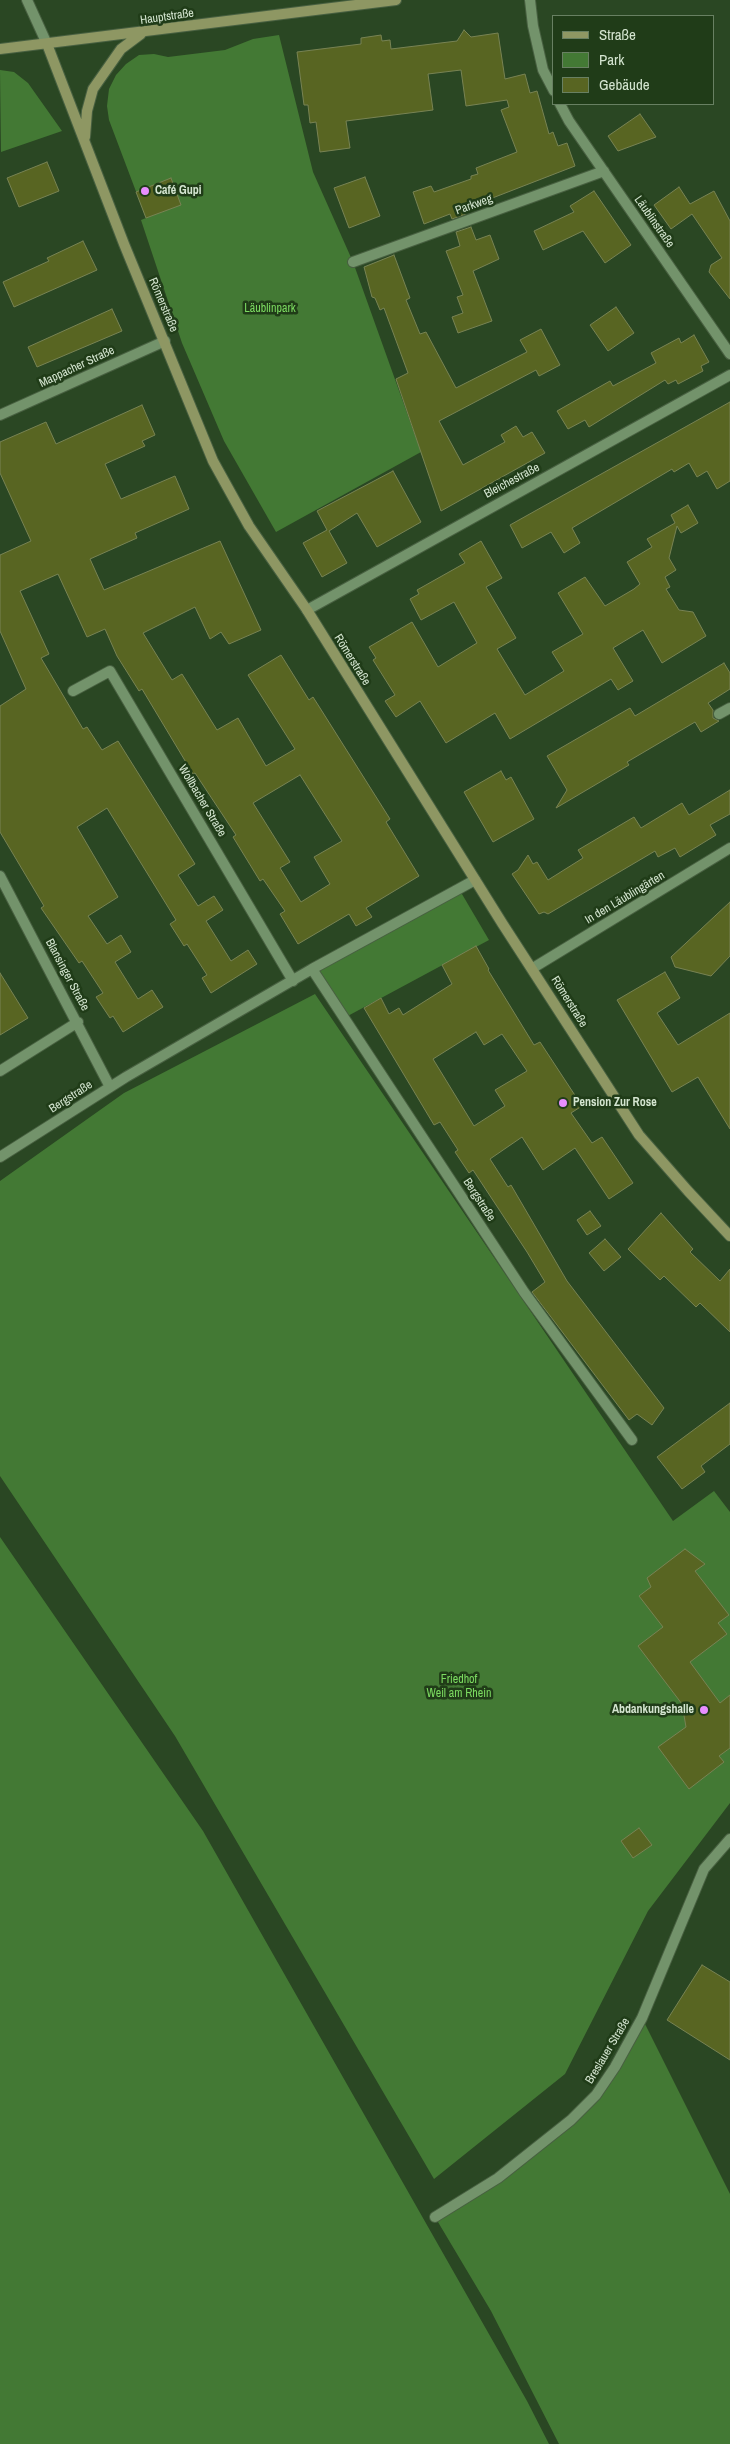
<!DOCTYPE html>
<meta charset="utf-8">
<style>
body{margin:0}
#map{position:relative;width:730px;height:2444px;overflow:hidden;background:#2a4723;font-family:"Archivo Narrow",sans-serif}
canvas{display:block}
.legend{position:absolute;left:552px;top:15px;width:162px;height:90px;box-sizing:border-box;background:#203c18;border:1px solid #688062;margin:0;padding:6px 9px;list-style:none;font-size:15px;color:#d4e5d0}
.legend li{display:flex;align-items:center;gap:10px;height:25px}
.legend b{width:25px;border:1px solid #688062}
</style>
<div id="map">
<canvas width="730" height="2444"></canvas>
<ul class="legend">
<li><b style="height:6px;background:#8e9763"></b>Straße</li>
<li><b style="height:14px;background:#437934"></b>Park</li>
<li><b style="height:14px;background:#586522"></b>Gebäude</li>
</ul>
</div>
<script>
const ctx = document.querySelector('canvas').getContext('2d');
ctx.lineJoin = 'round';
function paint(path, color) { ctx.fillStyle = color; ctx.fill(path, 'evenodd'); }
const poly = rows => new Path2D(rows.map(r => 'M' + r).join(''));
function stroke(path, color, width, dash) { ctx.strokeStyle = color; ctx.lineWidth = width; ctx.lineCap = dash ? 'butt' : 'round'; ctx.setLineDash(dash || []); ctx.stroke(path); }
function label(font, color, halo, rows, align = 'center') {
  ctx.font = font + ' "Archivo Narrow",sans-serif'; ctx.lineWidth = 5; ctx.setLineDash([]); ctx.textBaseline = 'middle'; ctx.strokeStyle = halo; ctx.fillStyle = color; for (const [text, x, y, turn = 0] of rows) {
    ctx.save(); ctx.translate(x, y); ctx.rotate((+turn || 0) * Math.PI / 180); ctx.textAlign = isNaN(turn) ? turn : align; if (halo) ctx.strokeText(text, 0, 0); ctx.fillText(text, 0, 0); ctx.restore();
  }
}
paint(poly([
 [279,35,313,172,353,262,421,452,276,532,224,441,182,343,141,220,146,218,109,120,107,106,109,89,116,75,126,64,139,55,154,54,168,57,225,50,253,39],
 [0,70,14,72,28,83,62,131,1,152],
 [459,889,489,940,344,1018,312,969],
 [315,994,673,1521,714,1491,730,1512,730,1803,648,1911,565,2074,434,2179,175,1736,0,1476,0,1181,124,1093],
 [0,1537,203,1831,527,2401,549,2444,0,2444],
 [642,2018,730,2194,730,2444,559,2444,491,2311,435,2217,498,2178,596,2095]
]), '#437934');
const building = poly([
 [464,30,471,37,498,33,505,79,525,74,530,93,537,91,549,134,553,132,558,146,567,143,575,166,464,209,466,214,452,219,450,214,424,224,413,192,431,186,434,192,471,179,471,176,478,174,476,168,517,152,501,110,509,107,507,100,466,106,461,70,428,74,433,110,346,121,350,148,320,152,316,122,310,123,308,105,304,105,297,52,361,44,361,38,381,35,382,41,390,40,391,49,457,41,464,30],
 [640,114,656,137,618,151,608,136,640,114],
 [47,162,59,191,19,207,7,178,47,162],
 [365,177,380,216,349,228,334,188,365,177],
 [171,178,181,205,146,218,136,192,171,178],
 [679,187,690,204,714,191,730,221,730,299,709,272,711,265,722,258,692,214,671,229,654,205,679,187],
 [594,191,631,245,605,263,583,231,543,250,534,231,574,212,570,206,594,191],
 [471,227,476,240,490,235,499,259,473,271,492,321,458,333,452,317,463,313,457,297,463,295,446,251,460,246,456,232,471,227],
 [83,241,97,270,14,307,3,282,49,261,47,258,83,241],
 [394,255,410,298,406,300,420,334,426,332,456,388,527,352,520,340,541,329,560,365,539,376,536,370,439,421,463,465,505,442,501,435,516,426,523,437,532,432,545,453,441,511,396,379,408,373,384,308,380,310,375,298,372,297,364,267,394,255],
 [616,307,634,333,608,351,590,325,616,307],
 [112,309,122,331,37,367,28,347,112,309],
 [694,335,709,362,701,366,703,371,678,384,676,380,668,384,665,380,589,427,585,420,568,429,557,411,610,381,613,386,656,363,651,353,679,338,681,343,694,335],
 [730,402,730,481,717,489,707,471,697,477,689,463,674,472,672,469,572,528,580,543,564,553,551,532,522,548,510,525,730,402],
 [142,405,155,435,142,441,145,446,105,464,121,499,175,476,189,509,135,533,137,538,90,559,104,590,220,541,261,630,229,644,221,632,210,639,195,607,143,633,172,680,182,674,217,730,238,718,266,766,295,749,248,675,281,655,309,700,313,697,320,708,390,819,386,822,419,876,366,908,372,917,356,926,349,914,298,944,280,914,285,911,263,879,260,881,233,837,236,835,195,773,193,774,142,689,139,691,117,656,105,629,87,637,58,574,20,591,49,654,41,658,83,729,87,727,102,750,118,741,195,864,178,875,198,906,214,896,223,910,206,921,231,961,248,950,257,964,211,993,202,978,207,975,187,944,184,946,170,924,176,920,107,808,77,827,118,897,88,916,107,944,121,935,131,952,115,962,138,999,152,990,163,1007,123,1032,113,1016,110,1018,96,997,103,993,82,961,79,963,41,908,44,906,0,832,0,706,26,689,0,631,0,555,31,541,0,473,0,442,46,422,56,444,142,405],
 [300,775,342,841,314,857,330,884,301,902,280,868,290,862,253,803,300,775],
 [393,471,421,522,377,547,357,513,329,531,347,563,322,577,303,543,327,530,317,511,393,471],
 [688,505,698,523,681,533,677,526,669,558,676,570,665,577,670,587,666,589,679,610,693,612,706,636,662,663,643,630,613,648,633,681,618,690,611,679,510,739,495,713,446,743,420,701,396,717,385,701,395,695,373,660,376,658,369,647,412,622,438,667,477,643,454,602,421,620,410,599,419,594,417,590,465,563,459,554,481,541,502,578,486,587,516,638,497,649,525,695,564,671,552,652,583,634,558,593,585,577,605,606,634,589,640,584,627,562,652,547,647,539,675,523,671,515,688,505],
 [724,663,730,673,730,689,708,703,713,710,713,718,719,721,701,732,695,722,627,762,629,765,556,808,567,790,547,756,630,708,635,716,724,663],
 [501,771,506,780,511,777,534,819,493,842,464,792,501,771],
 [730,790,730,814,710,825,716,835,680,857,675,848,658,857,655,851,548,914,544,912,539,914,512,874,518,870,528,855,533,864,537,862,548,880,583,858,578,850,634,817,641,828,682,803,689,815,730,790],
 [730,902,730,956,711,976,675,967,671,957,730,902],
 [476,946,489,969,488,970,534,1045,540,1042,582,1106,571,1113,592,1143,602,1137,633,1183,609,1199,575,1148,543,1170,522,1137,490,1159,508,1187,511,1185,567,1281,664,1408,652,1425,637,1414,629,1420,532,1292,545,1282,527,1252,473,1170,469,1173,455,1152,458,1150,440,1122,434,1125,364,1008,381,998,389,1014,399,1008,403,1015,452,984,442,965,476,946],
 [476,1032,484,1045,502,1034,527,1071,495,1090,505,1106,474,1126,433,1059,476,1032],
 [665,972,680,998,657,1013,678,1045,730,1013,730,1129,698,1077,672,1092,617,1000,665,972],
 [0,973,28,1018,0,1035,0,973],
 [590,1211,601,1226,587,1235,577,1220,590,1211],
 [661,1213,693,1249,690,1252,720,1281,730,1269,730,1332,700,1303,696,1307,664,1276,660,1280,628,1249,661,1213],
 [605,1239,621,1257,604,1271,589,1253,605,1239],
 [730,1403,730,1444,701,1466,705,1472,682,1489,657,1457,730,1403],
 [685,1549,705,1564,695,1571,729,1615,718,1623,727,1634,690,1662,720,1703,730,1695,730,1748,719,1756,724,1762,689,1789,658,1747,686,1727,682,1704,638,1646,663,1627,639,1596,651,1587,647,1578,685,1549],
 [639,1828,652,1845,633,1858,621,1841,639,1828],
 [702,1965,730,1982,730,2060,667,2020,702,1965]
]);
paint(building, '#586522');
stroke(building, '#788354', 1);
const street = poly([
 [27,0,47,44],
 [530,0,533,26,543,70,554,91],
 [560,104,569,121,730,354],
 [353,262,604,171],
 [0,415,165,341],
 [307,610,730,375],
 [73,691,110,671,293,981],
 [719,714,730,708],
 [0,876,110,1087],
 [533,968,730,848],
 [312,969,524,1292,632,1440],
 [0,1071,78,1022],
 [0,1157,126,1077,312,969,475,880],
 [435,2217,498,2178,571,2120,596,2095,615,2067,642,2018,704,1869,730,1839]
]);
const secondary = poly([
 [47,44,124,244,213,461,249,526,307,610,502,923,639,1135,688,1191,730,1236],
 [0,49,396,0],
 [85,137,87,111,93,89,121,49,141,34]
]);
stroke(street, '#486041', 12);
stroke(secondary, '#486041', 12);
stroke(street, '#73936b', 10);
stroke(secondary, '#8e9763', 10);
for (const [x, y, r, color] of [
 [145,191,5,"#e88eff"],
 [563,1103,5,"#e88eff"],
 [704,1710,5,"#e88eff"]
]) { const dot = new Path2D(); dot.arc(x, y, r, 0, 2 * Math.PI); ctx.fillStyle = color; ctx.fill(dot); stroke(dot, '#203c18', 2); }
label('12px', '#d4e5d0', '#203c18', [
 ["Hauptstraße",167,17,-8],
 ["Parkweg",474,205,-20],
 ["Läublinstraße",654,222,55],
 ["Römerstraße",163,305,67],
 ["Mappacher Straße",77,367,-25],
 ["Bleichestraße",512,481,-28],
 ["Römerstraße",352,660,58],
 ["Wollbacher Straße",202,801,59],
 ["In den Läublingärten",625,898,-31],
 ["Blansinger Straße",67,975,62],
 ["Römerstraße",569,1002,58],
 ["Bergstraße",71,1097,-33],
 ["Bergstraße",479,1200,57],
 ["Breslauer Straße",608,2051,-59]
]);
label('bold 12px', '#d4e5d0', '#203c18', [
 ["Café Gupi",155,191],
 ["Pension Zur Rose",573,1103],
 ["Abdankungshalle",694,1710,"right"]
], 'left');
label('12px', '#7cdb61', '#203c18', [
 ["Läublinpark",270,309],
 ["Friedhof",459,1680],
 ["Weil am Rhein",459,1694]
]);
</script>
